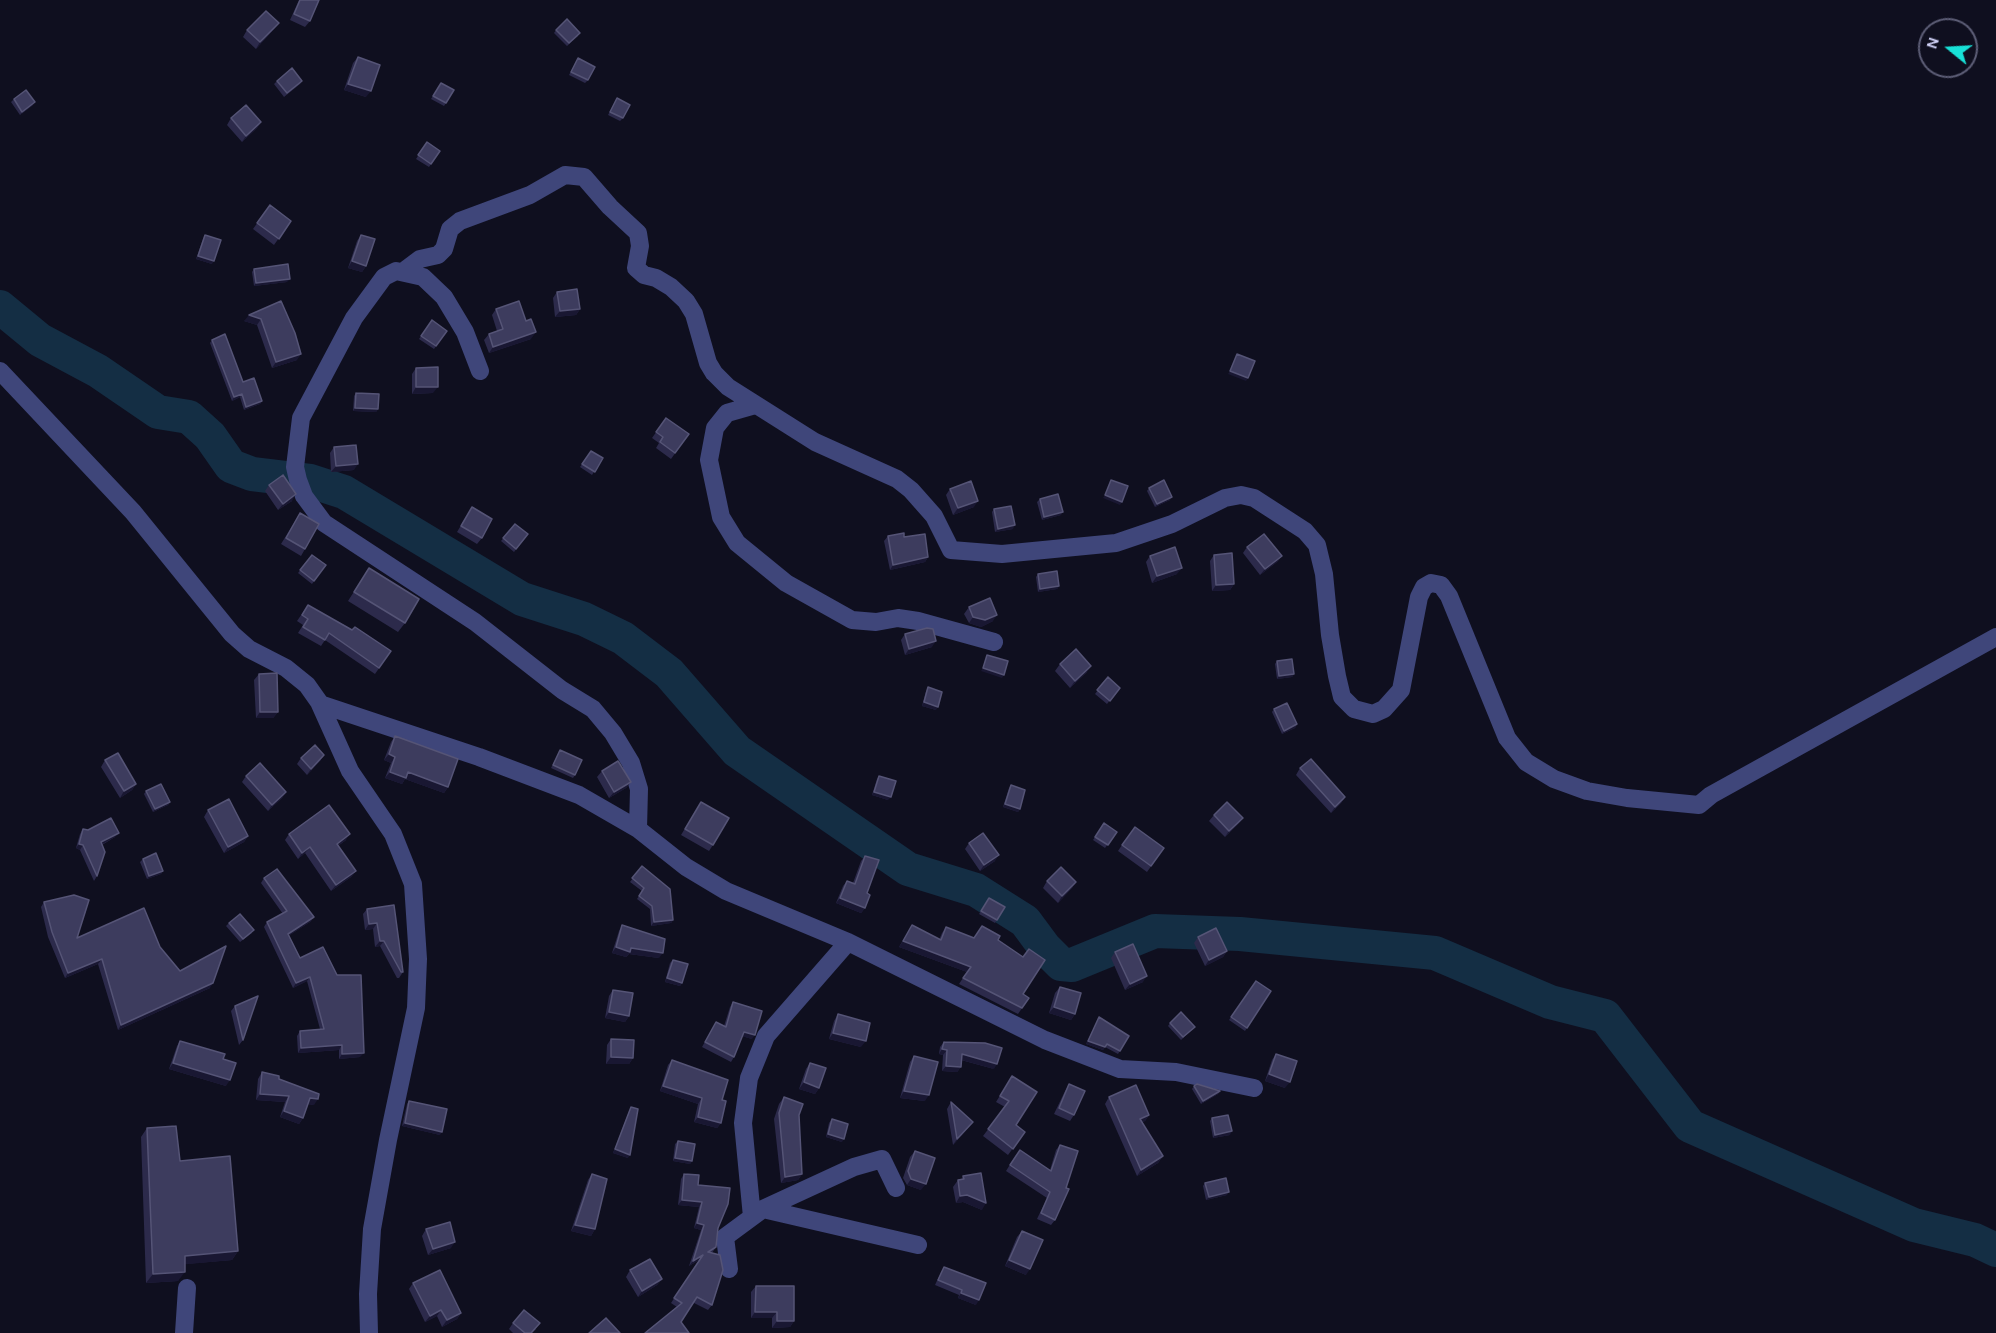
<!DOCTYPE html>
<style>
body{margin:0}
#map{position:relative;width:1996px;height:1333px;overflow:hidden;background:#0f0f1f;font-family:Karla,sans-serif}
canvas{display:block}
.north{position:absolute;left:1918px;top:18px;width:60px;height:60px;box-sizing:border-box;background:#0f0f1f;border:2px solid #5d5e77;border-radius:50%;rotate:288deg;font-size:16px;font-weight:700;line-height:24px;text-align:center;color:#d2d4fa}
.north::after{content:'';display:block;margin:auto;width:21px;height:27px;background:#18e1d7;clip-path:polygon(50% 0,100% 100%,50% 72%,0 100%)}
</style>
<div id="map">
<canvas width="1996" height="1333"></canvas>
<div class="north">N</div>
</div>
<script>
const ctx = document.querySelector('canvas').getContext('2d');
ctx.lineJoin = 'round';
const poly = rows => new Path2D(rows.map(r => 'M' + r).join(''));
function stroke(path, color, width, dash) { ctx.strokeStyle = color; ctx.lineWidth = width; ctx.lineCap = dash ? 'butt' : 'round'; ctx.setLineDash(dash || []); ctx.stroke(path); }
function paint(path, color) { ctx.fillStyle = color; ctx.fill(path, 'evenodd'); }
stroke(poly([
 [0,307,40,340,98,371,158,412,189,417,210,436,231,466,252,474,310,481,344,492,522,599,584,619,623,638,669,673,737,751,908,869,976,890,1025,921,1045,948,1061,964,1072,965,1155,931,1240,934,1435,953,1550,1002,1605,1016,1690,1126,1914,1225,1975,1240,1996,1250]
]), '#142e44', 34);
stroke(poly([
 [404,271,420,259,438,255,444,249,450,229,460,221,530,195,565,175,584,177,610,207,638,233,640,246,636,268,644,275,656,278,671,287,686,301,694,314,708,363,714,373,728,387,815,442,897,479,911,490,934,516,951,550,1002,554,1116,543,1172,524,1225,498,1241,495,1254,498,1305,531,1317,545,1324,574,1330,635,1337,676,1342,697,1354,709,1373,714,1384,709,1401,690,1419,597,1424,587,1431,583,1441,585,1449,596,1507,738,1526,762,1554,779,1587,791,1627,798,1699,805,1711,795,1996,637],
 [0,371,133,512,232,634,249,649,286,668,307,685,319,702,350,771,393,834,413,884,418,959,416,1008,388,1140,372,1229,368,1294,369,1333],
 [480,371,465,332,444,297,423,277,396,271,384,277,354,318,301,418,295,467,298,480,304,496,324,523,475,622,562,690,593,709,613,733,631,763,639,789,638,829],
 [755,405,727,413,715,428,709,460,721,517,737,543,786,583,852,620,876,622,898,618,918,621,994,642],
 [320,704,479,757,579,795,638,829,686,867,726,891,848,942,1045,1040,1120,1069,1176,1072,1254,1088],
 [763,1209,854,1167,882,1159,896,1188],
 [752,1217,743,1123,749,1078,766,1036,848,942],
 [729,1269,725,1237,763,1209,918,1245],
 [184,1333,187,1288]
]), '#3f467a', 18);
paint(poly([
 [299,0,319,0,310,21,305,27,290,20],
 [279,23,274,29,256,49,243,37,247,30],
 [556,30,578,36,567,46,554,33],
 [358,57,366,97,344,90,353,63],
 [578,58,588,80,585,83,569,75],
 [277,81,302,81,300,84,284,97,274,84],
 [441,83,446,103,444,106,431,99],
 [617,98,623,118,620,121,608,115],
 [14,99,33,105,20,115,11,102],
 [231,118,261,122,257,128,242,142,227,125],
 [427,142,440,151,429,167,416,159],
 [270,205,291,221,274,245,253,229],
 [205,235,212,264,196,259,203,239],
 [361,235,366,266,362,272,348,268,357,241],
 [254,269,287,282,254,286,252,272],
 [557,292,580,309,576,315,555,317,553,298],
 [281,301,297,360,272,368,257,325,244,321],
 [496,309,526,321,531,339,489,353,484,340,489,334,497,331,492,315],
 [432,320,447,331,434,349,419,339],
 [212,340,243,382,262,401,260,404,244,410,240,397,232,401,210,343],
 [416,368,433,393,412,394,412,374],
 [356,393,378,409,376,412,353,411,354,396],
 [666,418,689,434,671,459,656,448,659,443,652,438],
 [334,447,354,470,331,472,330,453],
 [591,451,603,458,592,475,580,467],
 [269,485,292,501,278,510,265,491],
 [1149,488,1170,500,1155,507,1147,491],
 [950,489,974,507,953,515,946,495],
 [1040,499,1061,515,1042,520,1037,502],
 [472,507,482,538,477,544,457,532],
 [994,509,1013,529,995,532,992,512],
 [300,513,305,549,301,556,281,544],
 [515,524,528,534,514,552,501,541],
 [888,536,904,537,928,557,925,562,890,570,884,541],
 [1247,547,1282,556,1277,562,1260,575,1243,553],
 [312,555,326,565,312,584,298,573],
 [1214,555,1234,584,1230,590,1212,591,1210,561],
 [1150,556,1177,574,1152,583,1146,562],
 [369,568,405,623,398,632,348,601],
 [1038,574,1059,586,1057,589,1038,592,1036,577],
 [308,605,391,651,375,674,325,640,321,646,298,633,303,625,297,621],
 [969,607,993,621,981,627,969,623,964,614],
 [905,634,932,647,905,655,901,640],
 [1277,661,1294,674,1292,677,1277,679,1275,664],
 [1060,664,1087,672,1070,688,1055,671],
 [259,674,278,712,273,718,256,718,254,680],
 [1108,677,1120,688,1107,704,1095,694],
 [928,687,936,710,922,706,926,691],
 [1274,709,1297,724,1295,728,1282,734,1272,712],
 [395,736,448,787,444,793,405,779,402,784,385,778,391,763,384,760,391,742],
 [560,750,575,775,573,778,551,768],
 [324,755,320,761,307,775,297,764,301,758],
 [105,760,136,784,132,790,120,798,101,767],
 [1300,768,1345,797,1341,803,1331,813,1296,775],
 [602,771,631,782,626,788,609,798,597,777],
 [246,776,286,792,282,798,268,811,242,782],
 [879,776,888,800,872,795,877,779],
 [1011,785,1020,809,1018,812,1003,807,1009,788],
 [146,791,170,802,168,805,153,812,144,794],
 [701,802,713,845,709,851,681,835],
 [208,810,248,836,244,842,224,853,204,817],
 [1214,815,1243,818,1238,824,1225,837,1209,821],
 [1104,823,1117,832,1105,848,1093,840],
 [83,829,115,837,102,845,97,876,94,881,80,850,76,848,80,834],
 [289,834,346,840,338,846,356,871,351,877,331,891,305,853,298,859,285,840],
 [969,843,995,861,980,871,965,849],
 [1122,845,1164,848,1147,872,1118,851],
 [865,856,867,893,865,908,861,913,836,903,843,886,847,881,853,883,861,861],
 [143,859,163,871,161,874,147,879,140,862],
 [642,866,673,920,671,923,651,926,650,909,637,899,642,891,630,882],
 [264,878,314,917,310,922,288,936,300,958,360,1057,339,1059,339,1050,298,1053,297,1036,300,1031,320,1029,307,981,293,988,264,927,267,922,283,914,261,883],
 [1047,881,1076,882,1072,888,1058,903,1043,888],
 [989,898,1005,907,995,923,979,914],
 [44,902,77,938,160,947,180,971,210,988,118,1030,98,964,65,978,48,937,41,907],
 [394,905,403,972,399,978,397,978,380,946,375,947,373,929,365,930,363,914,367,909],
 [229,923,252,933,240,942,226,926],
 [622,925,659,958,629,954,626,957,612,953,619,931],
 [912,925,939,940,942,933,946,927,974,938,982,926,998,940,1023,994,1029,998,1018,1014,959,984,967,972,899,947],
 [1198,937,1227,951,1223,957,1205,966,1194,943],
 [1115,952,1143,982,1125,990,1111,958],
 [673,960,682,983,680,986,665,982,670,963],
 [1256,981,1271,991,1245,1031,1229,1020],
 [1060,987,1075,1014,1071,1020,1049,1013,1055,993],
 [613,990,629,1016,625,1022,605,1018,609,996],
 [733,1002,752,1039,742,1036,734,1057,731,1062,702,1047,716,1022,724,1026,730,1007],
 [235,1006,243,1040,239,1045,231,1011],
 [838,1014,861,1047,829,1039,834,1021],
 [1099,1017,1129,1036,1118,1054,1105,1047,1103,1050,1086,1044],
 [1170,1023,1195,1027,1181,1040,1168,1026],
 [611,1039,633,1058,629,1064,606,1064,607,1045],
 [180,1041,223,1059,226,1086,169,1069,177,1046],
 [944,1042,994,1069,961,1060,961,1067,957,1072,942,1071,943,1055,939,1054,940,1047],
 [1276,1054,1285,1088,1265,1081,1272,1060],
 [914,1056,925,1101,900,1098,910,1062],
 [672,1060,721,1123,717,1128,694,1122,698,1104,660,1091,668,1065],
 [810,1063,819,1088,815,1094,799,1089,806,1069],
 [262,1072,279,1079,314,1105,308,1104,303,1118,299,1124,280,1117,285,1102,256,1100,258,1079],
 [1012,1076,1016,1125,1025,1132,1008,1155,983,1136,1005,1107,996,1102],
 [1069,1084,1074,1115,1070,1121,1054,1114,1065,1091],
 [1194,1086,1220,1091,1218,1094,1201,1104,1192,1089],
 [784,1097,799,1115,802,1174,798,1180,781,1183,774,1119,779,1104],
 [1109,1097,1149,1115,1145,1121,1142,1122,1163,1156,1158,1163,1137,1176,1105,1104],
 [409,1101,440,1135,402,1126,407,1104],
 [951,1102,968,1128,953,1145,947,1109],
 [631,1107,628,1158,613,1153,629,1111],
 [1212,1118,1230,1135,1213,1138,1210,1121],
 [832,1119,842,1142,826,1137,829,1123],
 [147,1128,180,1161,238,1251,232,1260,185,1264,178,1281,146,1283,141,1137],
 [678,1141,692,1161,690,1164,673,1161,675,1144],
 [1060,1145,1055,1220,1051,1225,1037,1219,1047,1198,1006,1171,1016,1155,1050,1170,1056,1150],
 [915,1151,921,1190,907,1185,903,1178,910,1157],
 [592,1174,595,1229,591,1236,571,1231,588,1180],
 [684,1174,698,1185,718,1228,716,1247,712,1253,712,1305,708,1310,694,1303,645,1333,677,1307,671,1303,699,1260,689,1266,701,1230,694,1228,699,1207,678,1205,681,1179],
 [963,1176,982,1210,963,1202,956,1203,953,1187,958,1180,961,1180],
 [1205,1183,1227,1195,1206,1200,1203,1186],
 [426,1229,451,1248,428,1255,422,1236],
 [1022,1231,1026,1275,1005,1266,1017,1237],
 [944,1267,976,1305,958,1298,959,1295,935,1285,941,1272],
 [630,1270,662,1279,657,1285,638,1297,626,1277],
 [413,1283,461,1313,457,1319,442,1327,437,1316,425,1322,409,1289],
 [756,1286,794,1321,790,1327,772,1328,772,1318,751,1318,751,1292],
 [513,1323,536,1329,532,1333,513,1333,509,1329]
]), '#2c2a4b');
paint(poly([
 [279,23,274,29,256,49,260,42],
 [348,84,371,91,366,97,344,90],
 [35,102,33,105,20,115,22,112],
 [261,122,257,128,242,142,246,136],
 [198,256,214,261,212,264,196,259],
 [352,261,366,266,362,272,348,268],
 [290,279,287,282,254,286,256,283],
 [580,309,576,315,555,317,560,311],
 [249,315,261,319,257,325,244,321],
 [536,332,531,339,489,353,493,347],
 [301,354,297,360,272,368,276,362],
 [1230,371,1248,378,1246,381,1228,374],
 [416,387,438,387,433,393,412,394],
 [242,394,240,397,232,401,234,397],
 [262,401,260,404,244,410,246,407],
 [355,408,378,409,376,412,353,411],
 [358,464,354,470,331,472,336,466],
 [296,494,292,501,278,510,283,504],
 [1105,495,1122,502,1120,505,1103,498],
 [1172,497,1170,500,1155,507,1157,504],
 [978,501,974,507,953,515,958,508],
 [1063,512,1061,515,1042,520,1044,517],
 [1015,525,1013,529,995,532,998,529],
 [1282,556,1277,562,1260,575,1265,569],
 [928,557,925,562,890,570,893,565],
 [1182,568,1177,574,1152,583,1157,576],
 [1234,584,1230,590,1212,591,1216,585],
 [1059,586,1057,589,1038,592,1040,589],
 [997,615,993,621,981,627,969,623,973,617],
 [936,641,932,647,905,655,909,649],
 [1091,666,1087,672,1070,688,1075,681],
 [983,668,1004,675,1002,678,981,671],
 [1294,674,1292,677,1277,679,1279,676],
 [924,702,938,707,936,710,922,706],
 [260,712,278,712,273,718,256,718],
 [1297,724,1295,728,1282,734,1284,731],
 [389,754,395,757,391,763,384,760],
 [324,755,320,761,307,775,311,769],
 [390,772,408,772,448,787,444,793,405,779,402,784,385,778],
 [631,782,626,788,609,798,614,792],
 [136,784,132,790,120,798,124,791],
 [286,792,282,798,268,811,272,805],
 [874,792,891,797,888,800,872,795],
 [1345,797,1341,803,1331,813,1335,807],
 [170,802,168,805,153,812,155,809],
 [1005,804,1020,809,1018,812,1003,807],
 [1243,818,1238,824,1225,837,1229,831],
 [119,833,115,837,97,847,101,842],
 [350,834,346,840,332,850,337,844],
 [248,836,244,842,224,853,228,847],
 [79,844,83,845,80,850,76,848],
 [310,847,305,853,298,859,302,853],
 [999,855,995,861,980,871,984,865],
 [163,871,161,874,147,879,149,876],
 [356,871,351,877,331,891,336,885],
 [1076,882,1072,888,1058,903,1062,896],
 [840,898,865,908,861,913,836,903],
 [314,917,310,922,284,939,288,934],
 [673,920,671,923,651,926,654,922],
 [377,923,373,929,365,930,369,924],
 [380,941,384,941,380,946,375,947],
 [903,941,971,967,967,972,899,947],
 [616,947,631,948,663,953,659,958,629,954,626,957,612,953],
 [1227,951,1223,957,1205,966,1209,960],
 [102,959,98,964,65,978,68,973],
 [1147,976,1143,982,1125,990,1130,984],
 [310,977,307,981,293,988,296,983],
 [667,978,682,983,680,986,665,982],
 [213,983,210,988,118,1030,121,1025],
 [1054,1007,1075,1014,1071,1020,1049,1013],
 [609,1012,629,1016,625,1022,605,1018],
 [744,1032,755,1035,752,1039,741,1036],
 [833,1033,866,1041,861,1047,829,1039],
 [1088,1041,1105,1047,1103,1050,1086,1044],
 [342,1045,339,1050,298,1053,301,1048],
 [942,1049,947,1050,943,1055,939,1054],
 [364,1053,360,1057,339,1059,342,1054],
 [962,1054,997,1064,994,1069,958,1059],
 [611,1057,633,1058,629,1064,606,1064],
 [173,1063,230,1080,226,1086,169,1069],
 [946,1066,961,1067,957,1072,942,1071],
 [1269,1074,1290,1082,1285,1088,1265,1081],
 [804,1082,819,1088,815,1094,799,1089],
 [663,1086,702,1098,698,1104,660,1091],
 [904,1091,929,1095,925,1101,900,1098],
 [1220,1091,1218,1094,1201,1104,1203,1101],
 [260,1094,289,1096,285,1102,256,1100],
 [310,1098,318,1099,314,1105,306,1104],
 [284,1111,303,1118,299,1124,280,1117],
 [1149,1115,1145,1121,1136,1125,1140,1119],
 [698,1117,721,1123,717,1128,694,1122],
 [973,1122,968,1128,953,1145,957,1139],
 [405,1123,442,1132,440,1135,402,1126],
 [1232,1131,1230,1135,1213,1138,1215,1135],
 [828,1134,844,1139,842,1142,826,1137],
 [615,1149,630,1155,628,1158,613,1153],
 [1163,1156,1158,1163,1137,1176,1141,1170],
 [675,1158,692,1161,690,1164,673,1161],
 [802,1174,798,1180,781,1183,785,1177],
 [911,1179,926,1184,921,1190,907,1185],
 [1229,1192,1227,1195,1206,1200,1209,1197],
 [967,1195,986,1203,982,1210,963,1202,956,1203,960,1196],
 [682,1200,702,1202,699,1207,678,1205],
 [697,1223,704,1225,701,1230,694,1228],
 [575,1225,595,1229,591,1236,571,1231],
 [455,1242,451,1248,428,1255,433,1249],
 [238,1251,232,1260,178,1265,185,1256],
 [703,1255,699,1260,689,1266,693,1261],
 [1009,1260,1030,1269,1026,1275,1005,1266],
 [185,1272,178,1281,146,1283,153,1274],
 [662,1279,657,1285,638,1297,642,1291],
 [961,1293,979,1300,976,1305,958,1298],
 [441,1310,437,1316,425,1322,430,1316],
 [755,1312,777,1312,772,1318,751,1318],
 [461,1313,457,1319,442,1327,447,1320],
 [777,1321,794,1321,790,1327,772,1328]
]), '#191732');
const building = poly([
 [300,0,319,0,310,21,294,14,300,0],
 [266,11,279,23,260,42,247,30,266,11],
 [567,19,580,33,569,43,556,30,567,19],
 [358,57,380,65,371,91,348,84,358,57],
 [578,58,595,67,588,80,571,72,578,58],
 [292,68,302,81,287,93,277,81,292,68],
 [441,83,454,90,446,103,433,96,441,83],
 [26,90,35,102,22,112,14,99,26,90],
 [617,98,630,105,623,118,610,112,617,98],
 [246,105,261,122,246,136,231,118,246,105],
 [427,142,440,151,431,164,418,155,427,142],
 [270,205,291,221,279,239,257,223,270,205],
 [205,235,221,240,214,261,198,256,205,235],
 [361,235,375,239,366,266,352,261,361,235],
 [288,264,290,279,256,283,254,269,288,264],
 [577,289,580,309,560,311,557,292,577,289],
 [281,301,295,333,301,354,276,362,261,319,249,315,281,301],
 [519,301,526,321,531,319,536,332,493,347,489,334,503,329,496,309,519,301],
 [432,320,447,331,436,346,421,336,432,320],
 [225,334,243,382,254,378,262,401,246,407,242,394,234,397,212,340,225,334],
 [1237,354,1255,361,1248,378,1230,371,1237,354],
 [438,367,438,387,416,387,416,368,438,367],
 [356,393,379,394,378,409,355,408,356,393],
 [666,418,689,434,675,453,660,442,663,437,656,432,666,418],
 [356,445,358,464,336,466,334,447,356,445],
 [591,451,603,458,595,472,582,464,591,451],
 [283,475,296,494,283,504,269,485,283,475],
 [1111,480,1128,486,1122,502,1105,495,1111,480],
 [1164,480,1172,497,1157,504,1149,488,1164,480],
 [971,481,978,501,958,508,950,489,971,481],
 [1058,494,1063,512,1044,517,1040,499,1058,494],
 [1011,506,1015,525,998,529,994,509,1011,506],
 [472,507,492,519,482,538,461,526,472,507],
 [300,513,319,524,305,549,286,538,300,513],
 [515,524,528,534,516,549,503,538,515,524],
 [904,533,904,537,925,534,928,557,893,565,888,536,904,533],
 [1264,534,1282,556,1265,569,1247,547,1264,534],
 [1175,547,1182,568,1157,576,1150,556,1175,547],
 [1232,553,1234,584,1216,585,1214,555,1232,553],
 [312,555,326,565,314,581,300,570,312,555],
 [369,568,419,599,405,623,354,592,369,568],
 [1057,571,1059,586,1040,589,1038,574,1057,571],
 [990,598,997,615,985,620,973,617,969,607,990,598],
 [308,605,352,630,355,627,391,651,379,668,329,633,325,640,303,627,308,619,302,615,308,605],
 [927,628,933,629,936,641,909,649,905,634,927,628],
 [1076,649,1091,666,1075,681,1060,664,1076,649],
 [987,655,1008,661,1004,675,983,668,987,655],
 [1292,659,1294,674,1279,676,1277,661,1292,659],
 [277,673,278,712,260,712,259,674,277,673],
 [1108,677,1120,688,1110,701,1097,690,1108,677],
 [928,687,942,692,938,707,924,702,928,687],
 [1287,703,1297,724,1284,731,1274,709,1287,703],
 [395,736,458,759,448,787,408,772,406,778,390,772,395,757,389,754,395,736],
 [315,745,324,755,311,769,301,758,315,745],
 [560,750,582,760,575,775,553,765,560,750],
 [118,753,136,784,124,791,105,760,118,753],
 [1311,759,1345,797,1335,807,1300,768,1311,759],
 [618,761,631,782,614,792,602,771,618,761],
 [260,763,286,792,272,805,246,776,260,763],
 [879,776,896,781,891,797,874,792,879,776],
 [161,784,170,802,155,809,146,791,161,784],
 [1011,785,1025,790,1020,809,1005,804,1011,785],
 [229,799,248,836,228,847,208,810,229,799],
 [701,802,729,818,713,845,685,829,701,802],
 [1227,802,1243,818,1229,831,1214,815,1227,802],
 [329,805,350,834,337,844,356,871,336,885,310,847,302,853,289,834,329,805],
 [111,818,119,833,101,842,105,852,97,876,83,845,79,844,83,829,88,830,111,818],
 [1104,823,1117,832,1108,845,1095,837,1104,823],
 [1135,827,1164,848,1151,866,1122,845,1135,827],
 [983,833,999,855,984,865,969,843,983,833],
 [156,853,163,871,149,876,143,859,156,853],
 [865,856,879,860,867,893,870,895,865,908,840,898,847,881,855,884,865,856],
 [642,866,670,889,673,920,654,922,652,906,639,896,644,888,632,878,642,866],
 [1061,867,1076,882,1062,896,1047,881,1061,867],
 [277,869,314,917,288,934,300,958,323,947,337,975,361,975,364,1053,342,1054,342,1045,301,1048,300,1031,324,1029,310,977,296,983,267,922,287,911,264,878,277,869],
 [74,895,89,900,77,938,144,908,160,947,180,971,226,946,213,983,121,1025,102,959,68,973,52,932,44,902,74,895],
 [989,898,1005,907,997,920,981,911,989,898],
 [394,905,403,972,401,972,384,941,380,941,377,923,369,924,367,909,394,905],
 [240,914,254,930,243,939,229,923,240,914],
 [622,925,665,939,663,953,631,948,630,952,616,947,622,925],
 [912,925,941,940,946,927,974,938,982,926,1000,936,998,940,1023,957,1029,949,1045,960,1023,994,1029,998,1022,1008,963,978,971,967,903,941,912,925],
 [1216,928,1227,951,1209,960,1198,937,1216,928],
 [1133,944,1147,976,1130,984,1115,952,1133,944],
 [673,960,688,964,682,983,667,978,673,960],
 [1256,981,1271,991,1247,1028,1231,1017,1256,981],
 [1060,987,1081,993,1075,1014,1054,1007,1060,987],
 [613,990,633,993,629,1016,609,1012,613,990],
 [258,996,243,1040,235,1006,258,996],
 [733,1002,762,1011,755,1035,744,1032,734,1057,705,1042,716,1022,726,1027,733,1002],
 [1181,1012,1195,1027,1183,1037,1170,1023,1181,1012],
 [838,1014,870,1023,866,1041,833,1033,838,1014],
 [1099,1017,1129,1036,1120,1051,1107,1044,1105,1047,1088,1041,1099,1017],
 [611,1039,634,1040,633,1058,611,1057,611,1039],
 [180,1041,225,1054,223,1059,236,1063,230,1080,173,1063,180,1041],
 [944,1042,985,1043,1002,1048,997,1064,962,1054,961,1067,946,1066,947,1050,942,1049,944,1042],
 [1276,1054,1297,1061,1290,1082,1269,1074,1276,1054],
 [914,1056,938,1062,929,1095,904,1091,914,1056],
 [672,1060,728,1080,722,1100,726,1101,721,1123,698,1117,702,1098,663,1086,672,1060],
 [810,1063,826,1068,819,1088,804,1082,810,1063],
 [262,1072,279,1076,279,1079,319,1094,318,1099,310,1098,303,1118,284,1111,289,1096,260,1094,262,1072],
 [1012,1076,1037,1092,1016,1125,1025,1132,1013,1149,988,1129,1009,1101,1000,1096,1012,1076],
 [1069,1084,1085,1091,1074,1115,1059,1108,1069,1084],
 [1197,1084,1220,1091,1203,1101,1194,1086,1197,1084],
 [1136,1085,1149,1115,1140,1119,1163,1156,1141,1170,1109,1097,1136,1085],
 [784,1097,803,1104,799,1115,802,1174,785,1177,779,1113,784,1097],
 [409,1101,447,1109,442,1132,405,1123,409,1101],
 [951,1102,973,1122,957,1139,951,1102],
 [631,1107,638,1109,630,1155,615,1149,631,1107],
 [1228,1115,1232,1131,1215,1135,1212,1118,1228,1115],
 [832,1119,848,1124,844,1139,828,1134,832,1119],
 [176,1126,180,1161,230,1156,238,1251,185,1256,185,1272,153,1274,147,1128,176,1126],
 [678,1141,695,1144,692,1161,675,1158,678,1141],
 [1060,1145,1078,1151,1066,1188,1069,1189,1055,1220,1041,1213,1050,1192,1010,1165,1020,1150,1051,1171,1060,1145],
 [915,1151,935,1158,926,1184,911,1179,908,1171,915,1151],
 [981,1173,986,1203,967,1195,960,1196,958,1180,964,1179,963,1176,981,1173],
 [592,1174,607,1179,595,1229,575,1225,592,1174],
 [684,1174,699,1175,698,1185,730,1188,728,1204,718,1228,716,1247,708,1252,720,1255,723,1270,712,1305,697,1297,681,1322,689,1333,645,1333,682,1303,674,1298,703,1255,693,1261,704,1225,697,1223,702,1202,682,1200,684,1174],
 [1226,1178,1229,1192,1209,1197,1205,1183,1226,1178],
 [450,1222,455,1242,433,1249,426,1229,450,1222],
 [1022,1231,1043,1240,1030,1269,1009,1260,1022,1231],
 [650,1259,662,1279,642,1291,630,1270,650,1259],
 [944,1267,986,1283,979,1300,961,1293,962,1290,938,1280,944,1267],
 [440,1270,461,1313,447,1320,441,1310,430,1316,413,1283,440,1270],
 [756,1286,794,1286,794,1321,777,1321,777,1312,755,1312,756,1286],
 [524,1310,540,1323,531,1333,525,1333,513,1323,524,1310],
 [606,1318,620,1333,589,1333,606,1318]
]);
paint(building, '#3d3c5e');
stroke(building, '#555476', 1.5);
</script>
